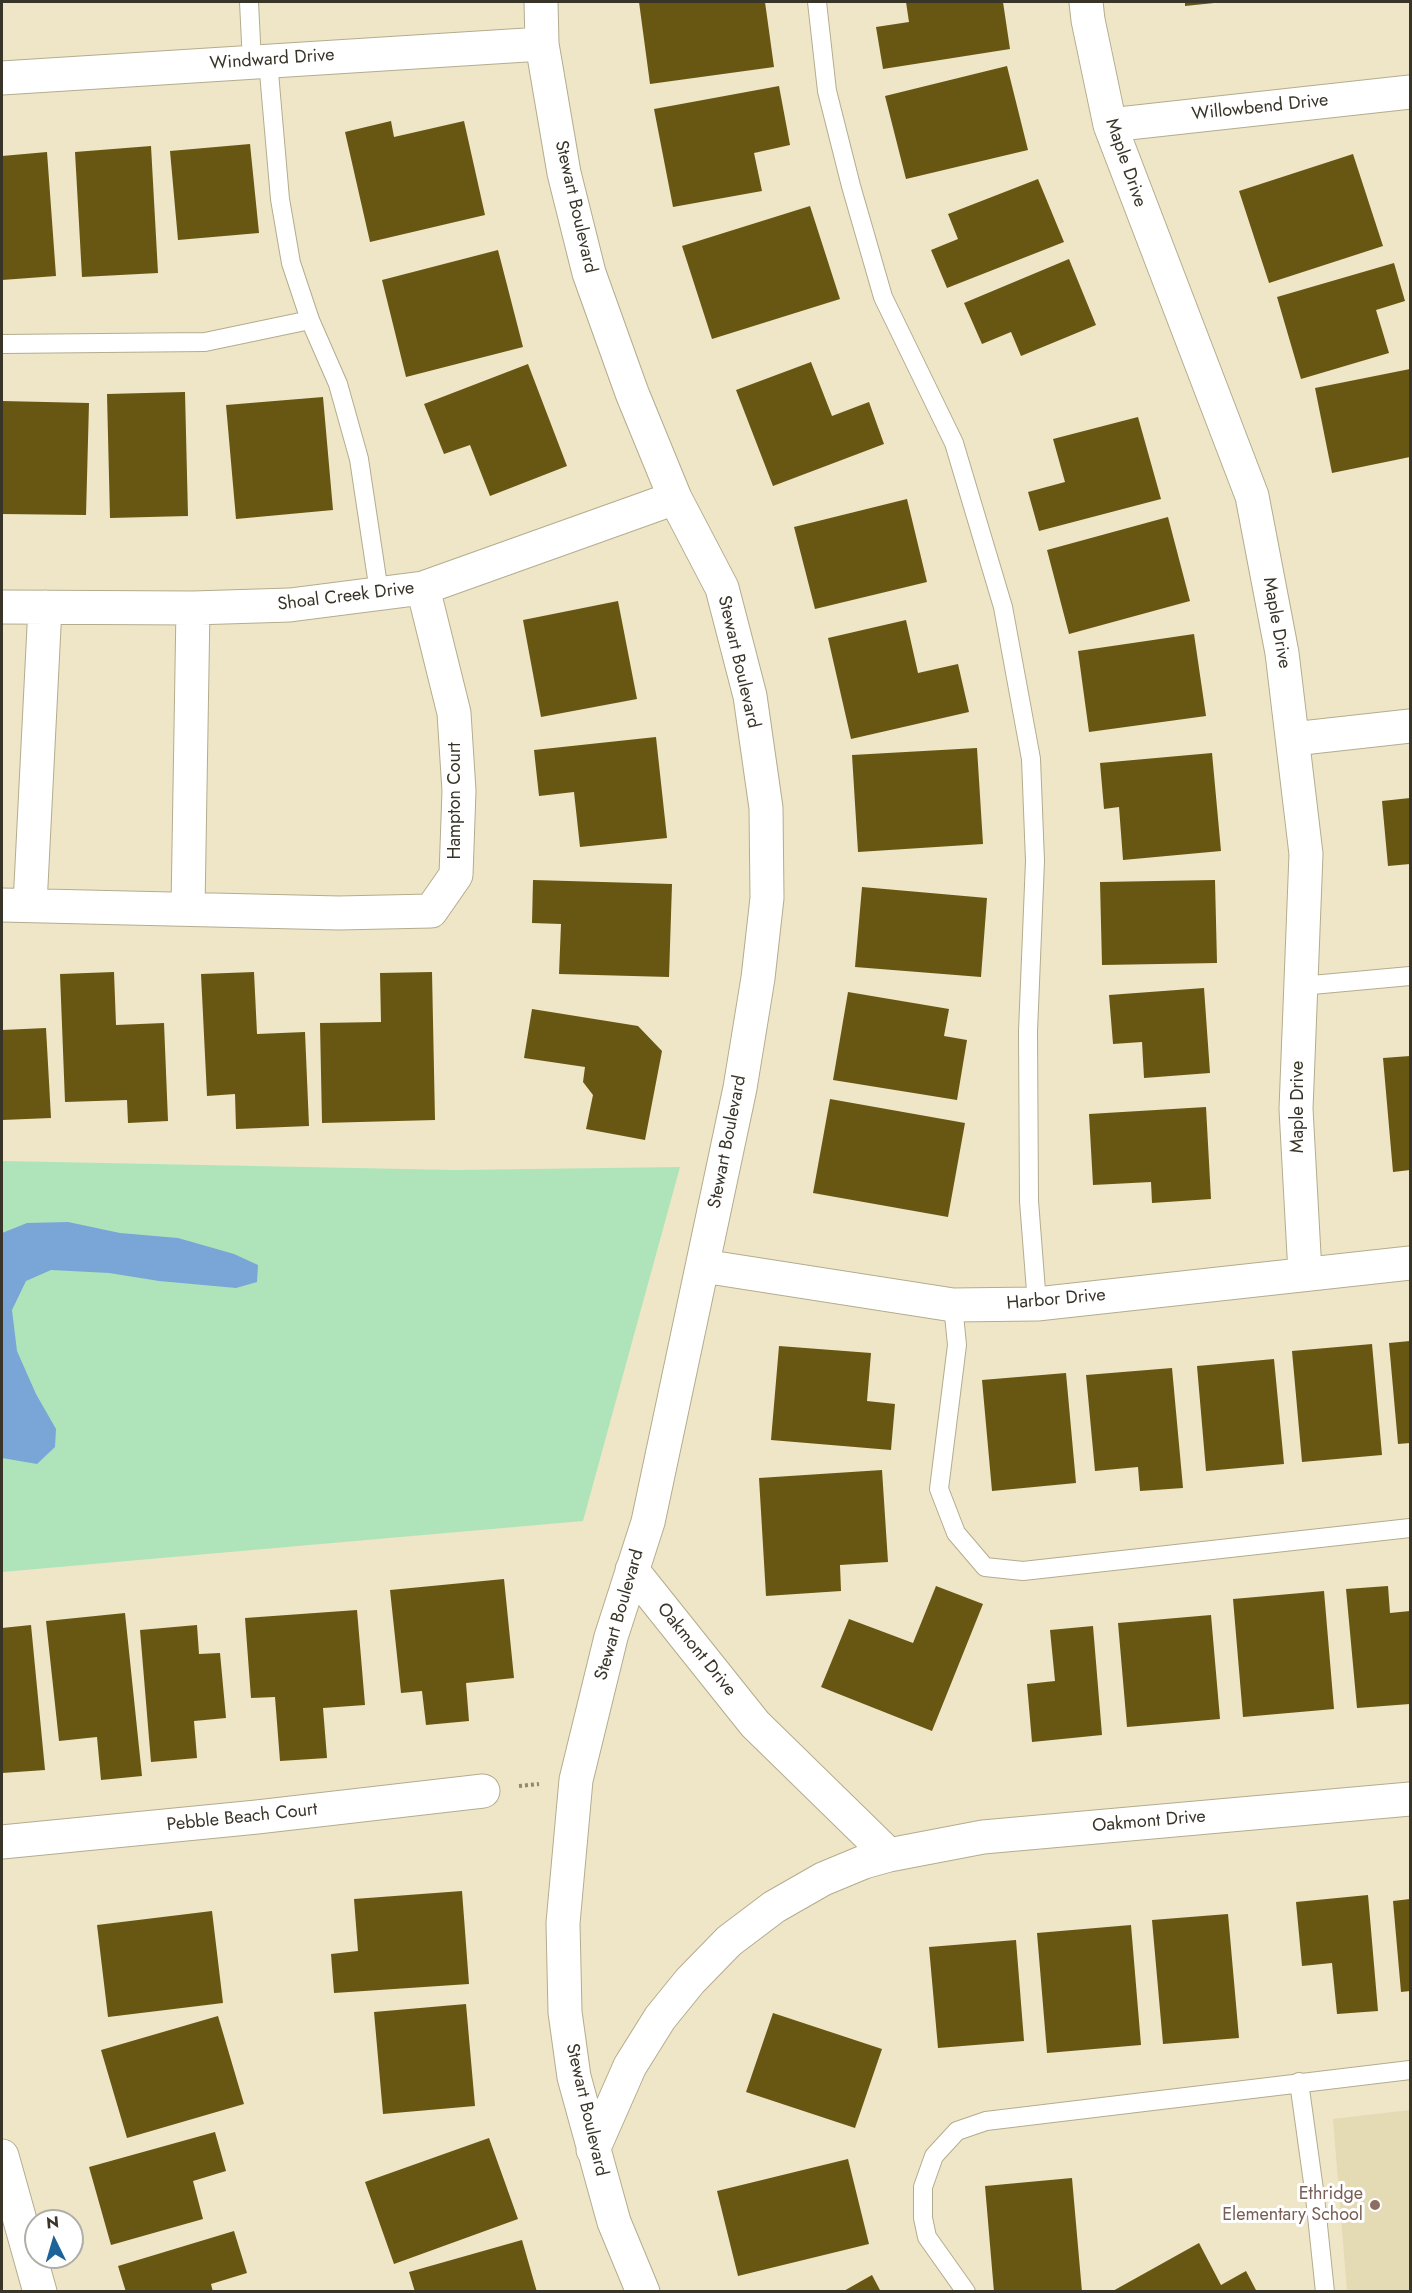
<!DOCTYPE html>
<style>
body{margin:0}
#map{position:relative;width:1412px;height:2293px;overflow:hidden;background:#eee6c6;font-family:Jost,sans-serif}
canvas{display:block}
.frame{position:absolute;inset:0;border:3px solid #383428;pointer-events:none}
.north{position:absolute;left:24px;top:2209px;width:60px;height:60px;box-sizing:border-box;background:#fff;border:2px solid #afaea9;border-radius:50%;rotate:355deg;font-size:16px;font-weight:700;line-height:24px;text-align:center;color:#383428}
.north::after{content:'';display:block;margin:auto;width:21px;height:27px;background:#1d6397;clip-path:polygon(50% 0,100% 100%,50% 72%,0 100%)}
</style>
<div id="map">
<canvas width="1412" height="2293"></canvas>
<div class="frame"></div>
<div class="north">N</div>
</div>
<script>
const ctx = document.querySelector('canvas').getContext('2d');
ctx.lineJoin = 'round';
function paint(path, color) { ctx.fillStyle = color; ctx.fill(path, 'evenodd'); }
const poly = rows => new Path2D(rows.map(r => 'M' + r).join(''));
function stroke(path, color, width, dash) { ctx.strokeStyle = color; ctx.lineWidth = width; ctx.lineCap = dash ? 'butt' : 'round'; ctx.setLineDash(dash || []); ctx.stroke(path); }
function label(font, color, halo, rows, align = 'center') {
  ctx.font = font + ' Jost,sans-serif'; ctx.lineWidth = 6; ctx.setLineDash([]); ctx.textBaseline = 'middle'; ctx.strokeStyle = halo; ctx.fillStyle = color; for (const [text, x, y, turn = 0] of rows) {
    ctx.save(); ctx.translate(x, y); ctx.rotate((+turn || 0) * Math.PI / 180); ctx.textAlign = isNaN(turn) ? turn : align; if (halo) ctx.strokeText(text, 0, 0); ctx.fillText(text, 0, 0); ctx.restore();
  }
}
paint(poly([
 [1410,2110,1410,2291,1347,2291,1333,2119]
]), '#e4dab3');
paint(poly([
 [2,1161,456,1170,680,1167,583,1521,2,1572]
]), '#afe4ba');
paint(poly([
 [68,1222,120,1233,178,1238,234,1254,258,1265,257,1282,236,1288,159,1281,109,1273,51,1270,26,1281,12,1310,17,1351,36,1394,56,1429,55,1447,37,1464,2,1458,2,1233,27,1223]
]), '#7aa5d7');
paint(poly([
 [639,2,765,2,774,67,650,84],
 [906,2,1003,2,1010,49,883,69,876,27,909,22],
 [1185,2,1213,2,1214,3,1185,6],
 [1007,66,1028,150,906,179,885,96],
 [779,86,790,145,754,153,762,191,673,207,654,109],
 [391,121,394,137,464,121,485,215,370,242,345,132],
 [250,144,259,233,178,240,170,151],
 [151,146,158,273,82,277,75,152],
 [47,152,56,276,2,280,2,156],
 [1353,154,1383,246,1269,283,1239,191],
 [1038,179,1064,242,947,288,931,250,958,239,948,214],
 [810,206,840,299,712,339,682,246],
 [498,250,523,347,406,377,382,280],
 [1069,259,1096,325,1021,356,1011,332,982,344,964,303],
 [1394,263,1405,301,1376,310,1389,353,1301,379,1277,297],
 [811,362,832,416,869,402,884,444,773,486,736,390],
 [528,364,567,466,490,496,470,445,444,454,424,404],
 [1410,369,1410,457,1332,473,1315,388],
 [185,392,188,516,110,518,107,394],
 [323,397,333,510,236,519,226,405],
 [2,401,89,403,86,515,2,514],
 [1138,417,1161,499,1039,531,1028,492,1065,482,1053,439],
 [907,499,927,582,815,609,794,527],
 [1168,517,1190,601,1069,634,1047,550],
 [618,601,637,699,541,717,523,620],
 [906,620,918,673,958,664,969,712,851,739,828,638],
 [1194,634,1206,716,1089,732,1078,651],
 [656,737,667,838,580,847,574,792,539,796,534,750],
 [977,748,983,844,858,852,852,755],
 [1212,753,1221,851,1123,860,1119,807,1104,809,1100,763],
 [1410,798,1410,864,1388,866,1382,801],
 [533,880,672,884,669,977,559,974,561,924,532,923],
 [1215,880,1217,963,1102,965,1100,882],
 [862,887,987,898,981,977,855,967],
 [114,972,116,1025,164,1023,168,1121,128,1123,127,1100,65,1102,60,974],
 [254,972,257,1034,305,1032,309,1126,236,1129,235,1094,207,1096,201,974],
 [432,972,435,1120,322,1123,320,1023,381,1022,380,973],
 [1204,988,1210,1073,1144,1078,1142,1042,1113,1044,1109,995],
 [848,992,949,1009,944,1036,967,1040,957,1100,833,1080],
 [532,1009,638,1026,662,1051,645,1140,586,1129,593,1095,583,1082,585,1067,524,1058],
 [46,1028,51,1118,2,1120,2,1030],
 [1410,1056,1410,1170,1393,1172,1383,1058],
 [830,1099,965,1123,948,1217,813,1193],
 [1206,1107,1211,1199,1152,1203,1151,1182,1093,1185,1089,1114],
 [1410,1341,1410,1443,1398,1444,1389,1343],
 [1372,1344,1382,1455,1302,1462,1292,1351],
 [779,1346,871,1353,867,1401,895,1404,891,1450,771,1440],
 [1274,1359,1284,1464,1206,1471,1197,1366],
 [1172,1368,1183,1488,1140,1491,1138,1467,1095,1471,1086,1375],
 [1066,1373,1076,1483,992,1491,982,1380],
 [882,1470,888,1562,840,1565,841,1591,766,1596,759,1478],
 [504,1579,514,1678,466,1683,469,1721,426,1725,422,1691,401,1693,390,1590],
 [936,1586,983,1604,932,1731,821,1687,849,1619,913,1643],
 [1388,1586,1390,1613,1410,1611,1410,1704,1357,1708,1346,1589],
 [1324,1591,1334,1709,1243,1717,1233,1599],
 [357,1610,365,1705,323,1708,327,1758,280,1761,275,1697,251,1698,245,1618],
 [125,1613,142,1776,101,1780,97,1737,59,1741,46,1621],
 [1211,1615,1220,1719,1127,1727,1118,1623],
 [31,1625,45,1770,2,1773,2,1628],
 [197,1625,199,1654,220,1653,226,1718,194,1721,197,1758,151,1762,140,1630],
 [1093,1626,1102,1735,1032,1742,1027,1684,1055,1681,1050,1630],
 [462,1891,469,1984,334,1993,331,1954,358,1951,354,1899],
 [1368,1895,1378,2011,1337,2014,1332,1963,1302,1966,1296,1902],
 [1410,1899,1410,1991,1401,1992,1393,1901],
 [212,1911,223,2003,108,2017,97,1925],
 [1228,1914,1239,2038,1163,2044,1152,1920],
 [1131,1925,1141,2045,1047,2053,1037,1933],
 [1016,1940,1024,2041,938,2048,929,1947],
 [466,2004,475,2106,383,2114,374,2012],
 [773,2013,882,2049,855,2128,746,2092],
 [218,2016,244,2104,127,2138,101,2050],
 [215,2132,226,2171,193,2181,203,2219,111,2245,89,2167],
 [489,2138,518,2219,394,2264,365,2182],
 [848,2159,869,2244,738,2276,717,2191],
 [1072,2178,1082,2292,994,2292,985,2186],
 [234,2231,247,2273,211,2284,213,2292,126,2292,118,2266],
 [522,2240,537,2292,415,2292,409,2272],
 [1199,2243,1221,2285,1246,2271,1257,2292,1111,2292],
 [872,2275,881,2292,842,2292]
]), '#685713');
const lane = poly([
 [249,2,252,62],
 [817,2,827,91,851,186,883,297,954,443,1003,607,1031,759,1035,861,1028,1031,1029,1201,1037,1304],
 [268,61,280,199,291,263,310,320,338,384,359,459,379,592],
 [2,344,205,342,310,320],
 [1301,986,1410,976],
 [953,1305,957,1345,939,1489,956,1533,985,1567,1023,1571,1410,1528],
 [1299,2082,1315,2197,1325,2292],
 [966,2292,927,2237,923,2218,923,2187,934,2156,957,2131,986,2121,1410,2070]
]);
const street = poly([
 [541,2,542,44,564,173,589,273,632,393,675,498,722,588,750,696,766,808,767,898,758,978,740,1088,648,1522,611,1637,576,1780,563,1923,565,2012,574,2077,614,2222,643,2292],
 [1086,2,1088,20,1110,125,1252,496,1282,653,1306,854,1296,1109,1305,1273],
 [2,78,542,44],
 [1110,125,1410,92],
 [2,607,193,608,290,605,423,588,675,498],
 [1293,739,1410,726],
 [2,905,339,913,431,911,456,875,459,791,454,713,423,588],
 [30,905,45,607],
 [188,908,193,608],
 [703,1266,953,1305,1037,1304,1410,1263],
 [632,1570,755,1724,889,1855],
 [2,1842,257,1817,483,1791],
 [593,2150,630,2066,660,2018,690,1981,729,1941,774,1907,823,1879,864,1862,889,1855,983,1837,1410,1799],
 [2,2156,40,2292]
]);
stroke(lane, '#b4ac8e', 20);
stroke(street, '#b4ac8e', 35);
stroke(poly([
 [519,1786,539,1784]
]), '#8f8974', 4, [3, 3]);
stroke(lane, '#fff', 18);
stroke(street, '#fff', 33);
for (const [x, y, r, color] of [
 [1375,2205,6,"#8d6e63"]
]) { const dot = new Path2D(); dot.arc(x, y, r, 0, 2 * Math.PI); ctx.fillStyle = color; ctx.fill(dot); stroke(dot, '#fff', 2); }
label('18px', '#383428', '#fff', [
 ["Windward Drive",272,60,-4],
 ["Willowbend Drive",1260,108,-6],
 ["Maple Drive",1125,163,71],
 ["Stewart Boulevard",575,207,77],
 ["Shoal Creek Drive",346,597,-7],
 ["Maple Drive",1276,623,80],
 ["Stewart Boulevard",738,662,77],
 ["Hampton Court",456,801,-90],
 ["Maple Drive",1299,1107,-90],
 ["Stewart Boulevard",728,1142,-79],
 ["Harbor Drive",1056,1300,-5],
 ["Stewart Boulevard",620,1615,-74],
 ["Oakmont Drive",696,1650,51],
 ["Pebble Beach Court",242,1818,-6],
 ["Oakmont Drive",1149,1822,-5],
 ["Stewart Boulevard",586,2110,77]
]);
label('18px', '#785e54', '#fff', [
 ["Ethridge",1363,2195],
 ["Elementary School",1363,2216]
], 'right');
</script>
